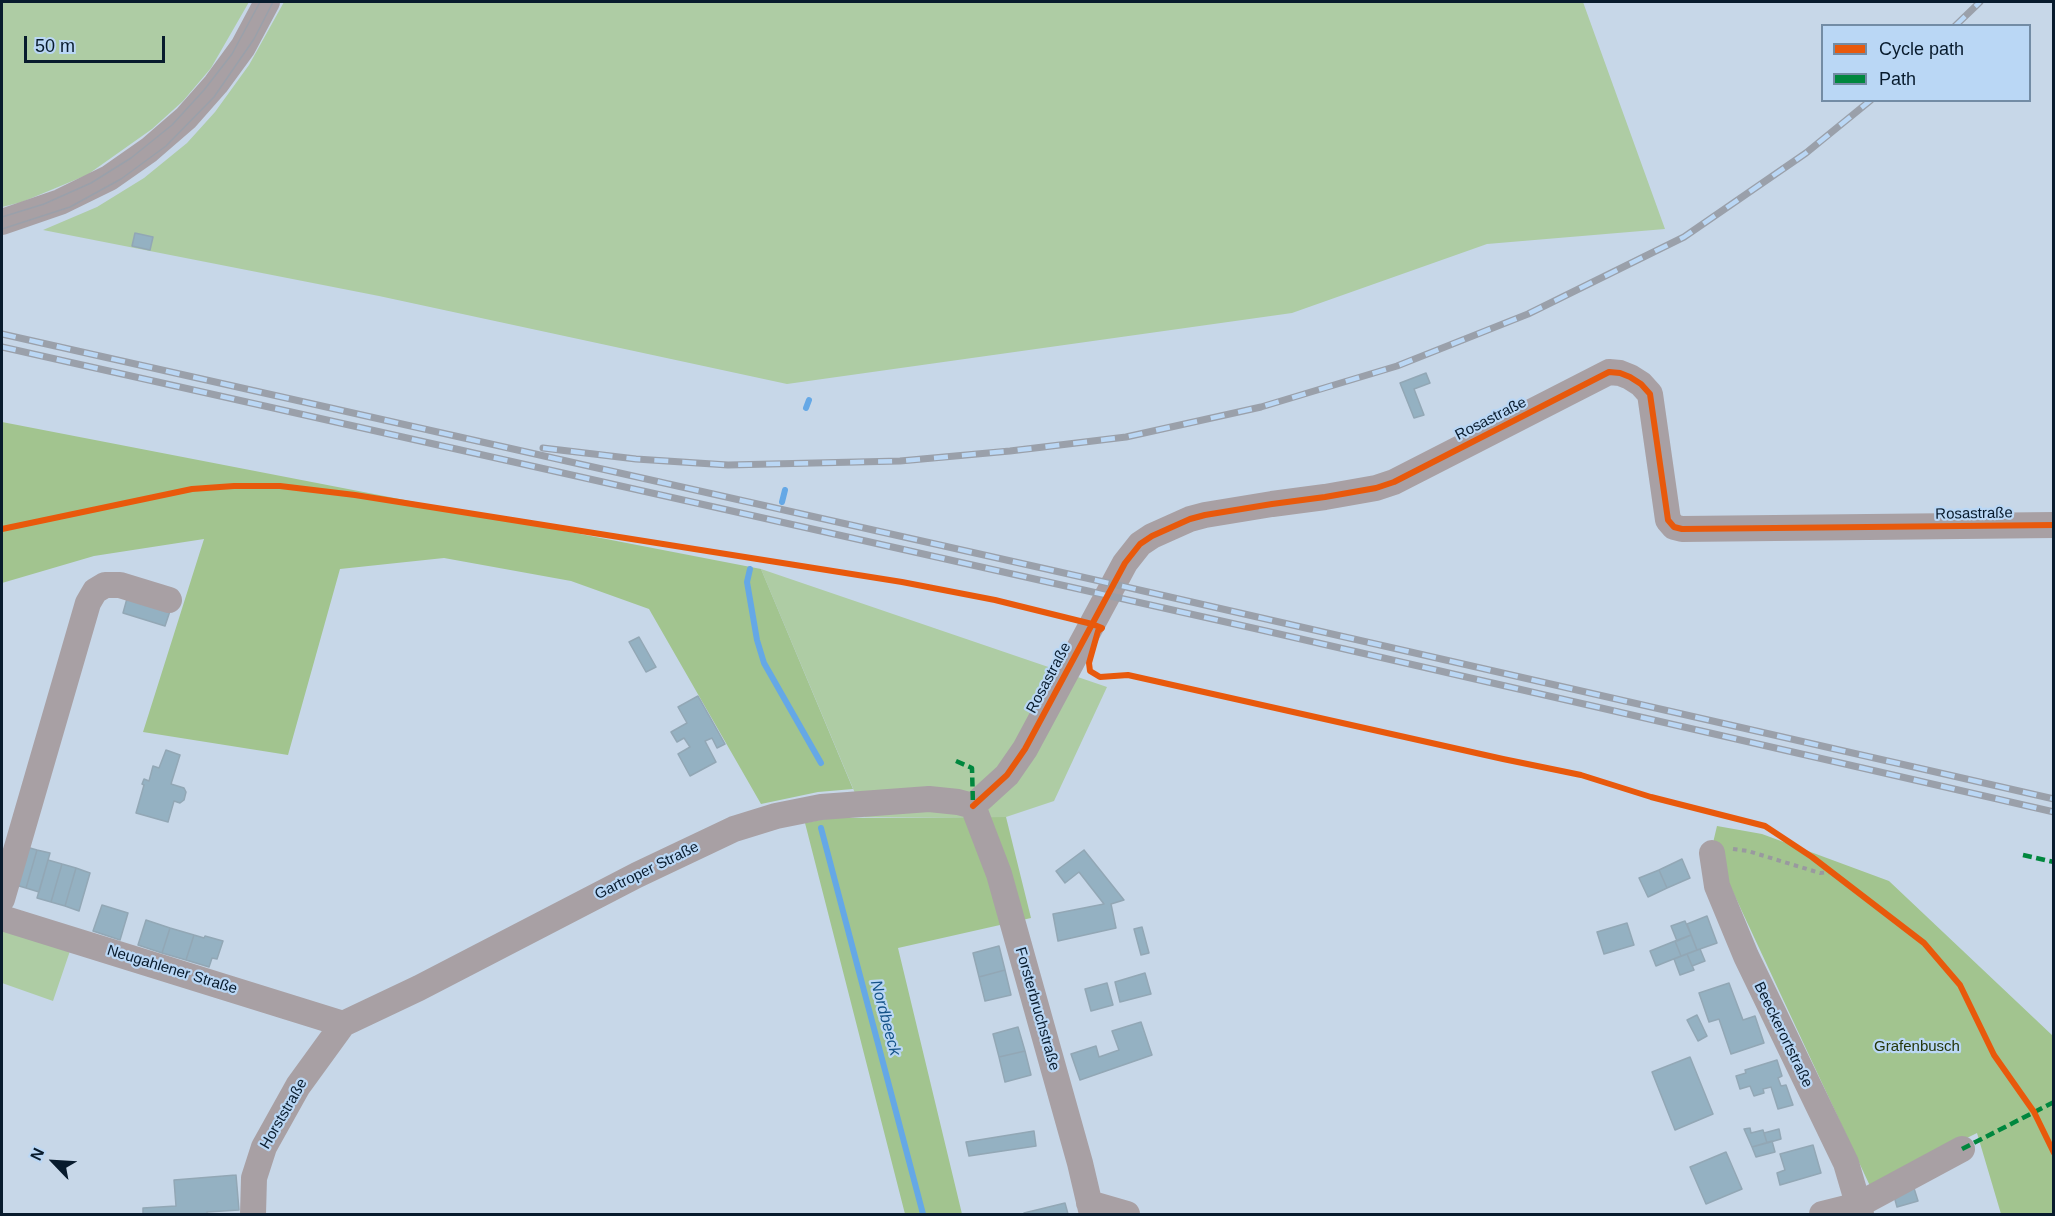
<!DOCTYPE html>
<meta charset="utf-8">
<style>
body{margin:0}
#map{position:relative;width:2055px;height:1216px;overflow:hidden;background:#c7d7e8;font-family:Helvetica,sans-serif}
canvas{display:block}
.frame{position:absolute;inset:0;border:3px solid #081b2d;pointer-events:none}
.legend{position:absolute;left:1821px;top:24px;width:210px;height:78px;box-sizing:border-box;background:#bad7f5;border:2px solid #738ca5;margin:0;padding:8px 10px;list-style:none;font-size:18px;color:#081b2d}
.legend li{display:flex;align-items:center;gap:12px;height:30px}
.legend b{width:30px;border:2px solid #738ca5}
.north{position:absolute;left:24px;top:1132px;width:60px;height:60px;-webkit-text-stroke:4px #bad7f5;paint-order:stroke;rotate:295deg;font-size:16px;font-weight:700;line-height:24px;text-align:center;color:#081b2d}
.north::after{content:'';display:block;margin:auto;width:21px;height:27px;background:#081b2d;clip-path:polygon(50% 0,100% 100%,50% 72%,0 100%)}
.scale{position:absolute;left:24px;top:36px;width:141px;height:27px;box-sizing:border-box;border:3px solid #081b2d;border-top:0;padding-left:8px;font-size:18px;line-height:21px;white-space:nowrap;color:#081b2d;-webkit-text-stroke:4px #bad7f5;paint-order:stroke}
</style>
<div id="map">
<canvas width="2055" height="1216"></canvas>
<div class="frame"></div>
<ul class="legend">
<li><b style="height:8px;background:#e8590c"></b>Cycle path</li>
<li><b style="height:8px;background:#00873e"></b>Path</li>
</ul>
<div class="north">N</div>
<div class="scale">50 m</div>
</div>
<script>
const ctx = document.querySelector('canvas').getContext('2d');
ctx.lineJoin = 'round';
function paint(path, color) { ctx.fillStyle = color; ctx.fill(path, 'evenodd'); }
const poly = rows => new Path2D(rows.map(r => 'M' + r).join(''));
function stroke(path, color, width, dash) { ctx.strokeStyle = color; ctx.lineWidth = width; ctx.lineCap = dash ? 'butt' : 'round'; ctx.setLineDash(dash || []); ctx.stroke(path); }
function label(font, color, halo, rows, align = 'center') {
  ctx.font = font + ' Helvetica,sans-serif'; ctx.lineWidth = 4.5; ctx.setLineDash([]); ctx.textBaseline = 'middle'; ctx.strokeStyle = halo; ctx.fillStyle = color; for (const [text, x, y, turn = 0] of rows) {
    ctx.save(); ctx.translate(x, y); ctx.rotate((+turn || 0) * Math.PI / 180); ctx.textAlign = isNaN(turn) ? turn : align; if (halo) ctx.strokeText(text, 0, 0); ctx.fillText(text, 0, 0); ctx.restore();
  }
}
paint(poly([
 [2,2,249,2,211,68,183,101,152,129,87,175,22,202,2,207],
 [284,2,1583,2,1665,229,1487,244,1292,313,787,384,379,296,43,230,97,207,144,178,187,143,215,112,249,65],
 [761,569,1107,687,1054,801,1006,817,865,817],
 [2,926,71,948,53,1001,2,983]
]), '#aecca4');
paint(poly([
 [2,422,761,569,853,789,818,792,761,804,649,609,571,581,444,558,340,569,288,755,143,732,204,539,94,556,2,583],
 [1006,817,1031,918,898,948,962,1214,905,1214,805,823,830,818],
 [1717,826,1762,834,1889,881,2053,1036,2053,1214,2001,1214,1977,1133,1870,1186,1712,847]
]), '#a2c48f');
stroke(poly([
 [806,408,809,400],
 [782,502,785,490],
 [750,569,747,582,757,640,764,663,821,763],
 [821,828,923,1214]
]), '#65a8e6', 6);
const building = poly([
 [135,233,153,237,150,250,132,246,135,233],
 [1426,373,1430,383,1414,389,1424,415,1414,418,1400,383,1426,373],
 [128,595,171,608,165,626,123,613,128,595],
 [639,637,656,667,646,672,629,642,639,637],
 [698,696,725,744,717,748,712,738,705,741,716,762,690,776,678,754,690,747,684,738,677,742,671,732,687,723,678,707,698,696],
 [166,750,180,755,171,784,184,788,186,792,184,800,180,803,174,801,168,822,136,813,144,785,142,784,144,779,149,781,153,766,159,768,166,750],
 [23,846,37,850,26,888,12,884,23,846],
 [37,850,50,853,39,892,26,888,37,850],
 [1084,850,1124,900,1111,904,1116,928,1058,941,1053,914,1104,904,1079,872,1065,883,1056,871,1084,850],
 [1682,859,1690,878,1667,888,1659,870,1682,859],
 [48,860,62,864,51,902,37,898,48,860],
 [62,864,76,868,65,906,51,902,62,864],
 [76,868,90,873,79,911,65,906,76,868],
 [1659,870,1667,888,1648,897,1639,878,1659,870],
 [102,905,128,913,120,940,93,931,102,905],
 [1707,916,1717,943,1697,950,1687,924,1707,916],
 [146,920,170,928,162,953,138,945,146,920],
 [1685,921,1691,935,1677,941,1671,926,1685,921],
 [1627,923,1634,945,1604,954,1597,932,1627,923],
 [1142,927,1149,953,1141,955,1134,929,1142,927],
 [170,928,194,935,186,960,162,953,170,928],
 [194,935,204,938,205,936,223,941,217,959,212,958,209,967,186,960,194,935],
 [1691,935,1697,950,1681,956,1675,941,1691,935],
 [1675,941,1681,956,1656,966,1650,951,1675,941],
 [999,946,1005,970,979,977,973,953,999,946],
 [1700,949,1705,961,1692,966,1687,954,1700,949],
 [1687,954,1694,970,1680,975,1674,959,1687,954],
 [1005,970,1011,995,985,1001,979,977,1005,970],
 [1145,973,1151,994,1120,1002,1115,982,1145,973],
 [1107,983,1113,1005,1091,1011,1085,989,1107,983],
 [1729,983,1743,1020,1755,1016,1764,1043,1731,1054,1719,1019,1709,1022,1699,993,1729,983],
 [1697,1015,1707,1036,1698,1041,1687,1020,1697,1015],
 [1141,1022,1152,1055,1080,1080,1071,1054,1096,1046,1099,1057,1119,1050,1112,1031,1141,1022],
 [1018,1027,1025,1051,999,1057,993,1034,1018,1027],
 [1025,1051,1031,1075,1005,1082,999,1057,1025,1051],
 [1690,1057,1713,1114,1675,1130,1652,1072,1690,1057],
 [1777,1060,1782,1076,1778,1078,1781,1086,1786,1085,1793,1105,1778,1109,1771,1087,1763,1089,1764,1093,1754,1096,1750,1086,1740,1089,1736,1076,1746,1073,1745,1070,1777,1060],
 [1750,1128,1751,1133,1763,1130,1767,1143,1752,1147,1744,1129,1750,1128],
 [1779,1129,1781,1139,1767,1143,1764,1133,1779,1129],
 [1034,1131,1036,1146,969,1156,966,1142,1034,1131],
 [1772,1141,1775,1152,1756,1157,1752,1147,1772,1141],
 [1813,1145,1821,1173,1780,1185,1777,1173,1785,1170,1780,1154,1813,1145],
 [1726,1152,1742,1189,1706,1204,1690,1167,1726,1152],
 [236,1175,239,1210,207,1212,207,1214,143,1214,143,1208,176,1206,174,1180,236,1175],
 [1913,1185,1918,1201,1897,1207,1894,1196,1913,1185],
 [1065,1203,1068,1214,1024,1214,1024,1213,1065,1203]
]);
paint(building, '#94b1c2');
stroke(building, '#92a7b5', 1.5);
stroke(poly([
 [1733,849,1748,851,1820,873,1831,872]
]), '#99999f', 4, [4.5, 4.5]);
stroke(poly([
 [2,222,60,202,109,178,149,150,186,118,216,84,243,47,267,2],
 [973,806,1007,775,1025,749,1125,563,1140,544,1152,536,1190,519,1205,515,1272,504,1325,497,1376,488,1394,482,1609,372,1620,373,1630,377,1641,384,1650,394,1668,520,1674,527,1682,529,2054,525],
 [973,806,999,874,1080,1163,1092,1214],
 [1712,853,1717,886,1746,956,1846,1163,1861,1214],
 [2,899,88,603,95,591,105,585,120,585,169,600],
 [2,918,343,1024],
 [343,1024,419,988,637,875,734,829,776,816,821,807,929,799,958,802,973,806],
 [1089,1203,1127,1214],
 [253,1214,254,1178,264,1147,298,1086,343,1024],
 [1822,1214,1858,1205,1962,1149]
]), '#a8a0a4', 26);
stroke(poly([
 [2,217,44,204,91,183,131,158,172,125,204,90,232,54,260,2],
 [2,229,70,207,121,179,166,146,214,97,254,39,273,2]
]), '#9aa0aa', 1.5);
const rail = poly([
 [1955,26,1980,2],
 [2,334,1113,584,2054,799],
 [2,347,1266,631,2054,812],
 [543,448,636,459,728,465,900,461,1010,451,1126,437,1261,407,1397,366,1528,314,1684,237,1806,153,1871,100]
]);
stroke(rail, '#9aa0aa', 7);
stroke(rail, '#bad7f5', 4.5, [14]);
stroke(poly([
 [956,761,972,768,973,806],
 [2023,855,2054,862],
 [1962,1149,2054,1102]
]), '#00873e', 4.5, [9, 4.5]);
stroke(poly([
 [2,529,192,489,234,486,280,486,355,495,902,582,995,600,1092,624,1102,628,1098,631,1089,663,1090,671,1100,677,1128,675,1503,759,1581,775,1651,797,1765,826,1812,857,1924,943,1960,985,1994,1055,2034,1112,2054,1153],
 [973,806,1007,775,1025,749,1125,563,1140,544,1152,536,1190,519,1205,515,1272,504,1325,497,1376,488,1394,482,1609,372,1620,373,1630,377,1641,384,1650,394,1668,520,1674,527,1682,529,2054,525]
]), '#e8590c', 6);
label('15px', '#081b2d', '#bad7f5', [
 ["Rosastraße",1491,419,-27],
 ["Rosastraße",1974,514,-1],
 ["Rosastraße",1049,678,-62],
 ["Gartroper Straße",647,871,-26],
 ["Neugahlener Straße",172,970,17],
 ["Forsterbruchstraße",1037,1009,74],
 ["Beeckerortstraße",1783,1035,64],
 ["Horststraße",284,1114,-60]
]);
label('15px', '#24360a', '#bad7f5', [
 ["Grafenbusch",1917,1047]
]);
label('italic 16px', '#155388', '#bad7f5', [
 ["Nordbeeck",885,1018,75]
]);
</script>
